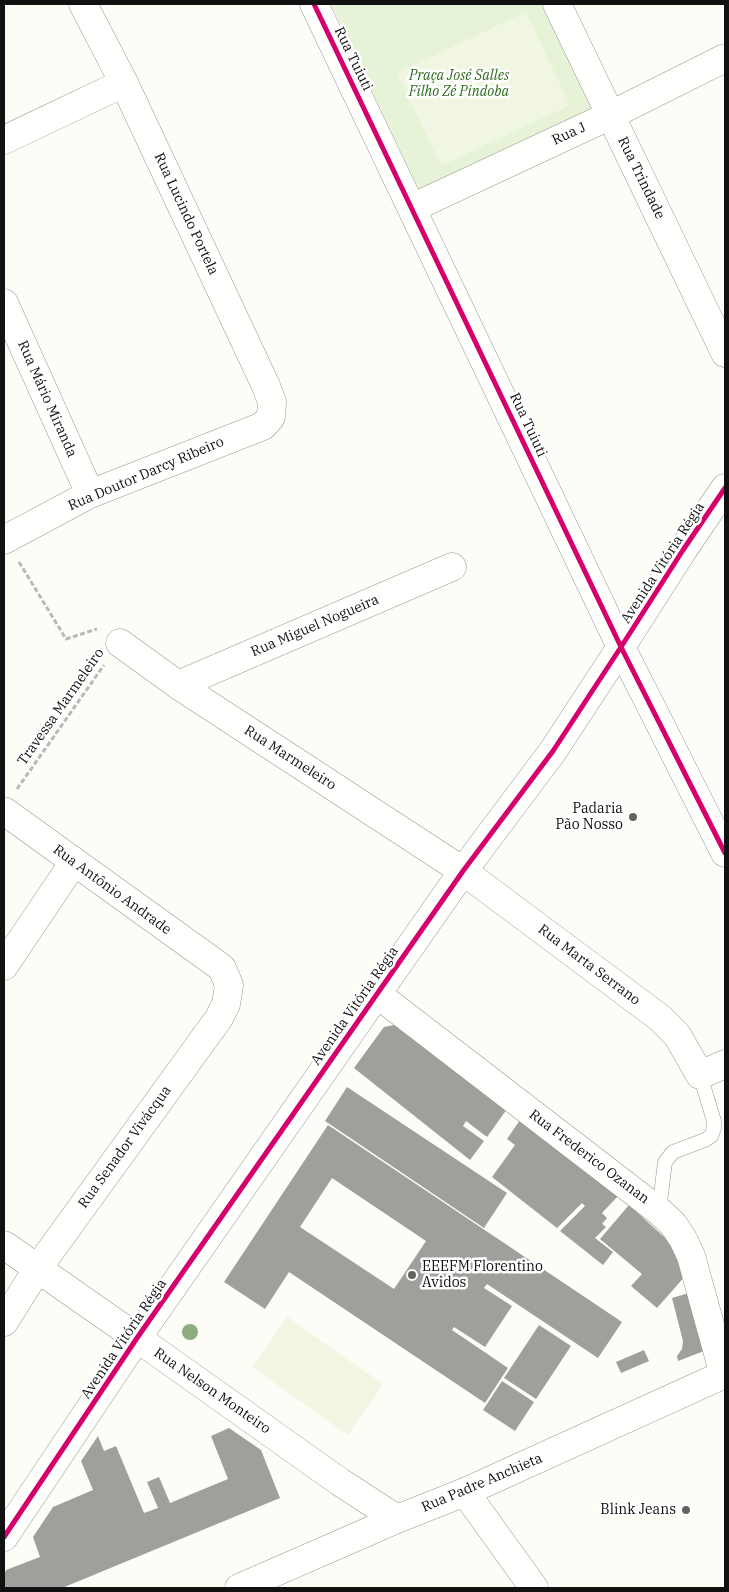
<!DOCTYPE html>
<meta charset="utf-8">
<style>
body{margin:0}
#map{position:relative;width:729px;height:1592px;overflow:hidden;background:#fdfcf7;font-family:"IBM Plex Serif",serif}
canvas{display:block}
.frame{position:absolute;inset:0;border:5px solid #111;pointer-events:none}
</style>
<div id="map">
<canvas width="729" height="1592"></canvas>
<div class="frame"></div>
</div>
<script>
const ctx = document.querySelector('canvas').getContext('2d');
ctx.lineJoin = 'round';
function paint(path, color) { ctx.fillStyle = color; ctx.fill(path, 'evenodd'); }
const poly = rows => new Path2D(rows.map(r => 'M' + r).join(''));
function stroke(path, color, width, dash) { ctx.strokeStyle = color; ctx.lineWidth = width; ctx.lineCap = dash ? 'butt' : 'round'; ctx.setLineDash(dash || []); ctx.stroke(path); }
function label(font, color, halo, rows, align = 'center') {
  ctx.font = font + ' "IBM Plex Serif",serif'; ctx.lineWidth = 5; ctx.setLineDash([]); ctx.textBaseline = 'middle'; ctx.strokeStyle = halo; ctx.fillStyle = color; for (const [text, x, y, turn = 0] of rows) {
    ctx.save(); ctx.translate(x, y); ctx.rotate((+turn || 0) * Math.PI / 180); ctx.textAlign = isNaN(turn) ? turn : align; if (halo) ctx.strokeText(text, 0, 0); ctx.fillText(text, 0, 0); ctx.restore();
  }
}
paint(poly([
 [331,4,543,4,593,110,420,192]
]), '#e7f3d7');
paint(poly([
 [526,12,570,105,441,166,397,73],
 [287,1317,383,1384,348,1435,252,1367]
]), '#f0f6e1');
paint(poly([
 [394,1025,507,1109,487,1137,466,1121,463,1126,484,1141,470,1160,354,1068,384,1027],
 [347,1087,507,1193,484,1228,325,1121],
 [520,1120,618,1196,602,1213,607,1218,602,1224,606,1227,595,1238,613,1252,603,1265,560,1231,585,1206,582,1203,557,1228,492,1177,515,1145,507,1139],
 [328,1125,622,1322,598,1358,487,1284,484,1288,512,1306,485,1347,454,1327,452,1330,508,1368,485,1403,289,1272,265,1309,224,1282],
 [332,1178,426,1241,394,1289,300,1227],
 [629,1205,673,1245,687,1274,657,1308,631,1286,642,1274,600,1239],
 [689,1293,704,1351,678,1361,677,1356,682,1349,683,1341,672,1298],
 [539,1325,571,1346,536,1399,504,1378],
 [644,1350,649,1361,621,1373,616,1362],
 [502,1381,534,1402,515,1431,483,1410],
 [229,1428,261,1450,280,1498,62,1588,4,1588,4,1576,6,1570,40,1557,33,1537,53,1507,93,1490,81,1461,98,1436,104,1451,116,1446,144,1513,158,1508,147,1482,159,1477,170,1503,228,1479,211,1436]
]), '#a19f9c');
const service = poly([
 [659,1211,665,1162,673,1152,705,1140,711,1136,714,1128,714,1121,700,1075]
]);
const minor = poly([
 [557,4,725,353],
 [4,140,124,83],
 [412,208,611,115,725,58],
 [4,303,90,494],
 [4,540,90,494,263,426,271,417,272,402,266,386,124,83,83,4],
 [120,643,178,685,463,871,660,1018,677,1035,700,1075,725,1064],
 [621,647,725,853],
 [178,685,452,567],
 [4,811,222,968,229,985,226,1004,219,1018,38,1268,4,1322],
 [4,966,74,862],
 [377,994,659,1211,673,1224,683,1239,691,1256,724,1375],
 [137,1338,340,1482,397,1519],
 [465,1492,534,1588],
 [239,1588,397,1519,465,1492,725,1374]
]);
const tertiary = poly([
 [314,4,621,647],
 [4,1245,137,1338],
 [4,1537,137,1338,377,994,463,871,553,751,621,647,683,550,725,488]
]);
stroke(service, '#979795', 15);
stroke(minor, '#979795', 29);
stroke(tertiary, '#979795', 29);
stroke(poly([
 [19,562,66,639,97,629],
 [17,789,104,665]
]), '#b9b9b8', 3, [5, 2.5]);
stroke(service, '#fffffe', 14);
stroke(minor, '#fffffe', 28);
stroke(tertiary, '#fffffe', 28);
stroke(poly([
 [314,4,621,647,725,853],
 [4,1537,137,1338,377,994,463,871,553,751,621,647,683,550,725,488]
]), '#d6006c', 5);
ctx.fillStyle = '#8cac80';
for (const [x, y] of [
 [190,1332]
]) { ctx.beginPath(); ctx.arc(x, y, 8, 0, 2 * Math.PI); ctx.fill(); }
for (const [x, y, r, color] of [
 [633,817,5,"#646362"],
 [412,1275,5,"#646362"],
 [686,1510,5,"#646362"]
]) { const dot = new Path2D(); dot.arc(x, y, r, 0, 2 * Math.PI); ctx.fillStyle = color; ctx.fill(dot); stroke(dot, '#fff', 2); }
label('14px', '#111', '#fff', [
 ["Rua Tuiuti",353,59,64],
 ["Rua J",569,134,-25],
 ["Rua Trindade",641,178,64],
 ["Rua Lucindo Portela",186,214,65],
 ["Rua Mário Miranda",47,399,66],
 ["Rua Tuiuti",528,425,65],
 ["Rua Doutor Darcy Ribeiro",146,474,-23],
 ["Avenida Vitória Régia",663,563,-57],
 ["Rua Miguel Nogueira",315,626,-23],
 ["Travessa Marmeleiro",61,707,-55],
 ["Rua Marmeleiro",290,758,33],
 ["Rua Antônio Andrade",112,890,36],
 ["Rua Marta Serrano",589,965,37],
 ["Avenida Vitória Régia",355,1006,-55],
 ["Rua Senador Vivácqua",125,1147,-54],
 ["Rua Frederico Ozanan",589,1157,37],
 ["Avenida Vitória Régia",124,1339,-56],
 ["Rua Nelson Monteiro",212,1391,35],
 ["Rua Padre Anchieta",482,1483,-23]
]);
label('italic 14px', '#2f6b1f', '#fff', [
 ["Praça José Salles",459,76],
 ["Filho Zé Pindoba",459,92]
]);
label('14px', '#111', '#fff', [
 ["Padaria",623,809],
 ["Pão Nosso",623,825],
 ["EEEFM Florentino",422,1267,"left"],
 ["Avidos",422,1283,"left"],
 ["Blink Jeans",676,1510]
], 'right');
</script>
